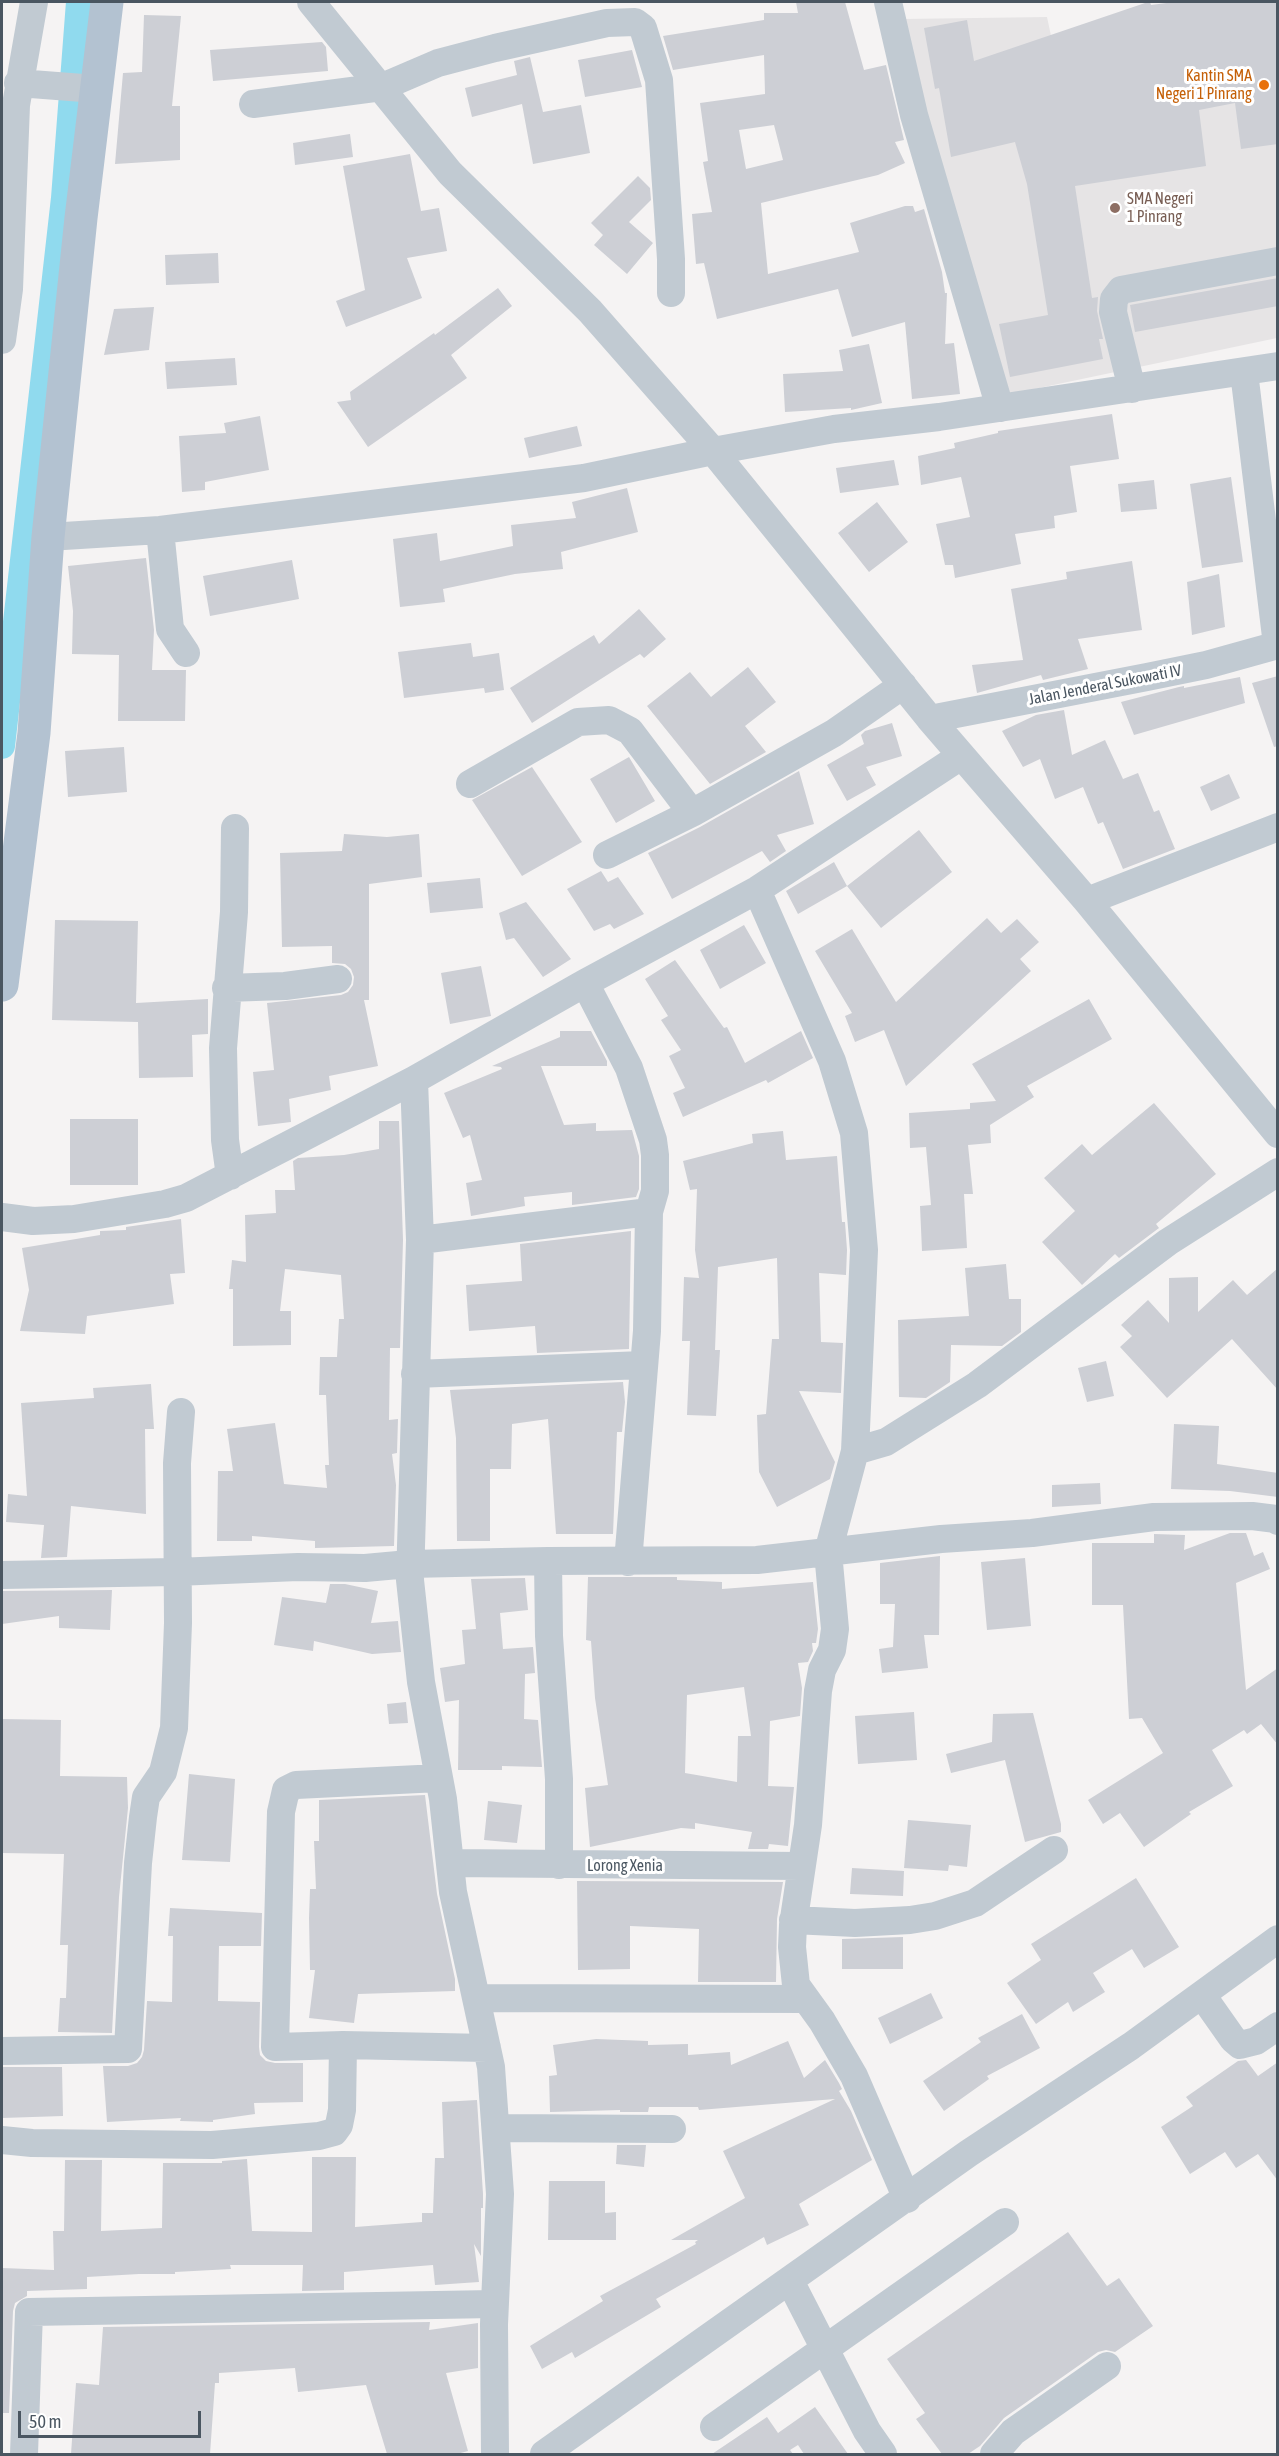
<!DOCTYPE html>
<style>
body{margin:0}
#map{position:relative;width:1279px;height:2456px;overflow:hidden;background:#f5f3f3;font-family:"Asap Condensed",sans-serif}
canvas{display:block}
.frame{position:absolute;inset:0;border:3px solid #4a5661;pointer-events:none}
.scale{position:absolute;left:18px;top:2411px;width:183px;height:27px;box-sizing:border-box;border:3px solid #4a5661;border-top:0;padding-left:8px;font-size:18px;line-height:21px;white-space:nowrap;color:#4a5661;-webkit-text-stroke:4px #fff;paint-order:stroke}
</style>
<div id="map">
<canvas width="1279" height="2456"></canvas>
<div class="frame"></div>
<div class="scale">50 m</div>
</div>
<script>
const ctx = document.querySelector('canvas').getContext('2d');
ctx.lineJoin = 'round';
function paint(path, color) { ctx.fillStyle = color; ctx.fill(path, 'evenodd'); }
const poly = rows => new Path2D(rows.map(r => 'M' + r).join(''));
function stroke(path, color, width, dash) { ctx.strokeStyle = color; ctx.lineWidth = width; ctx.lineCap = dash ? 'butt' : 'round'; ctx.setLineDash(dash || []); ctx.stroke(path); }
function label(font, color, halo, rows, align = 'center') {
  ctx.font = font + ' "Asap Condensed",sans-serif'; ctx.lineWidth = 6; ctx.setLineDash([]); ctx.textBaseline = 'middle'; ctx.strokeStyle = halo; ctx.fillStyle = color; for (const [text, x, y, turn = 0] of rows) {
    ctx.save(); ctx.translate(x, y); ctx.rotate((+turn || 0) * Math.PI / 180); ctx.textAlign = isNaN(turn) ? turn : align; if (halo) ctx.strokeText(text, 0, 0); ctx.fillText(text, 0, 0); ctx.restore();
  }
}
paint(poly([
 [1047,17,1060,78,1277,38,1277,338,1001,396,903,19]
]), '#e6e4e5');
stroke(poly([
 [2,746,64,198,79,2]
]), '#90daee', 26);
paint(poly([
 [796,2,845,2,864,70,886,65,904,140,895,142,905,163,878,175,761,203,768,274,859,252,850,223,905,206,913,206,915,212,924,209,942,272,945,293,947,293,945,344,954,343,960,394,912,399,905,322,852,337,838,289,717,319,704,263,696,264,692,214,712,212,703,162,708,161,700,103,765,94,764,55,673,70,663,36,764,20,764,13,798,13],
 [774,125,783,160,746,169,739,130],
 [1148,2,1150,2,1151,5,1174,2,1278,2,1278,144,1241,149,1235,103,1199,110,1206,166,1075,186,1092,298,1098,297,1097,311,1103,339,1099,339,1103,359,1010,377,999,324,1048,315,1027,184,1015,142,951,157,939,88,935,89,924,28,967,20,974,61],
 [144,15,181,16,172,106,180,106,180,160,115,164,123,73,142,72],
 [322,42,326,47,328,71,213,81,210,50],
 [632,50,642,87,585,97,578,60],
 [530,57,543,112,581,105,590,153,533,164,522,104,472,117,465,88,517,75,514,61],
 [350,134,353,157,295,165,293,143],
 [410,154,421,211,439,208,447,251,407,258,422,298,346,327,336,301,365,290,343,166],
 [638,176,650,188,651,200,629,222,653,243,627,274,594,245,603,235,591,223],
 [218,253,219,283,166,285,165,255],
 [1278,278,1278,306,1135,332,1130,305],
 [498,288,512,306,451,355,467,378,368,447,337,402,351,400,350,392,434,333,435,335],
 [154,307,149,350,104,355,114,309],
 [869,344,882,403,851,410,851,408,785,412,783,374,843,371,839,350],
 [235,358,237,385,167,389,165,362],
 [1112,414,1119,459,1070,466,1077,512,1054,516,1055,528,1015,534,1021,564,955,578,953,565,945,565,936,524,970,517,961,477,921,485,918,456,955,448,954,443,998,433,998,431],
 [260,416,269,470,205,482,205,490,182,492,179,436,226,433,224,423],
 [577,426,582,446,529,458,524,438],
 [894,460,899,485,840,493,836,468],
 [1231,477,1243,562,1202,568,1190,484],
 [1154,480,1157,509,1121,512,1118,484],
 [627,488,638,532,561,552,563,569,515,574,443,589,445,602,400,607,393,539,437,533,440,561,513,546,511,525,576,518,572,502],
 [877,502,908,542,869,572,838,533],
 [146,558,154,630,152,670,186,670,185,721,118,721,119,655,72,654,73,611,68,566],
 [292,560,299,599,210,616,203,576],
 [1132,561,1142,630,1078,639,1088,669,1043,680,1041,675,977,693,972,665,1023,660,1011,589,1067,579,1066,572],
 [1219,574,1225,627,1192,635,1187,582],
 [639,609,666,639,644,658,640,654,532,723,510,688,594,635,599,644],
 [471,643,473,657,499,653,504,690,485,693,484,688,404,698,398,652],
 [748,667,776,702,745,726,766,752,710,784,647,706,690,672,711,697],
 [1278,676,1278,746,1274,747,1252,683],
 [1240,677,1245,703,1134,735,1121,702,1179,687,1184,686,1184,688],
 [1064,710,1072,755,1105,740,1123,779,1138,773,1154,812,1159,810,1175,849,1123,869,1103,822,1098,824,1083,787,1055,799,1040,759,1023,767,1002,731,1036,715],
 [892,723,902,756,866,767,876,785,847,801,827,765,864,744,861,735,865,731],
 [124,747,127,792,68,797,65,751],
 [629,757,655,801,616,823,590,779],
 [532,767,582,842,522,876,472,800],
 [799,771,814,824,777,835,786,851,770,862,762,851,672,899,648,853,700,827],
 [1229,774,1240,798,1211,811,1200,787],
 [919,830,952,872,881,928,847,886],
 [344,834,387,837,419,834,422,877,369,884,369,1000,364,1000,378,1066,329,1076,331,1090,289,1099,291,1122,258,1126,253,1072,274,1070,267,1003,341,995,348,992,353,985,354,977,351,969,345,964,332,963,332,946,282,947,280,853,342,851],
 [834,862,847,886,798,914,786,891],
 [601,871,608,882,618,877,644,914,614,929,610,924,594,931,567,889],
 [480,878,483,908,430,913,427,883],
 [526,902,571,959,543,977,514,938,506,940,499,913],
 [987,918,1001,933,1017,919,1039,942,1020,959,1031,971,906,1086,884,1030,855,1042,845,1016,852,1013,815,951,852,929,896,1002],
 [55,920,138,921,136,1003,208,999,208,1034,192,1035,193,1077,139,1078,138,1022,52,1020],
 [744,925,766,963,720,989,700,950],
 [675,960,724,1028,727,1027,745,1063,801,1031,813,1058,768,1083,766,1080,683,1117,673,1093,685,1088,669,1056,681,1050,661,1020,668,1016,645,979],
 [481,966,491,1016,450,1024,441,973],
 [1089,999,1112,1039,1027,1086,1034,1097,990,1125,991,1143,968,1145,973,1194,964,1194,967,1248,922,1251,920,1206,931,1205,926,1147,910,1148,909,1113,970,1109,970,1103,996,1101,972,1064],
 [560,1031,591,1031,607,1061,607,1066,541,1066,564,1125,596,1123,596,1131,632,1130,639,1156,639,1189,636,1197,572,1205,572,1192,524,1197,525,1206,471,1216,466,1183,482,1180,470,1135,463,1138,444,1093,502,1069,501,1067,492,1066,560,1037],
 [1154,1103,1216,1174,1156,1224,1159,1228,1119,1258,1115,1254,1082,1285,1042,1242,1075,1211,1044,1178,1082,1144,1092,1155],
 [70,1119,138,1119,138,1185,70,1185],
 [379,1121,399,1121,403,1240,400,1348,390,1348,389,1420,398,1419,397,1453,392,1454,396,1485,394,1546,315,1548,315,1541,252,1536,252,1541,217,1541,218,1471,233,1471,227,1429,275,1423,284,1484,327,1488,325,1465,329,1465,326,1395,319,1395,320,1357,337,1357,339,1319,344,1319,341,1275,285,1269,280,1311,291,1311,291,1345,233,1346,233,1289,229,1289,232,1260,246,1262,245,1215,276,1213,275,1190,295,1190,293,1161,298,1158,344,1155,379,1149],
 [783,1131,786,1160,837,1156,842,1222,845,1222,847,1250,846,1275,819,1273,821,1342,843,1343,841,1393,799,1391,835,1462,830,1479,777,1507,759,1472,757,1415,766,1414,772,1339,779,1339,777,1258,718,1267,715,1350,720,1350,716,1416,687,1415,690,1341,682,1341,684,1277,699,1278,695,1250,697,1189,690,1190,683,1161,753,1143,752,1134],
 [181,1219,185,1273,170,1274,174,1304,87,1316,85,1334,20,1331,29,1290,22,1248,100,1235,100,1231,126,1230,126,1227],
 [631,1231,629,1349,537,1353,535,1326,469,1331,466,1285,522,1281,520,1244],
 [1006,1264,1009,1299,1021,1299,1021,1332,1002,1346,951,1345,950,1382,926,1398,899,1397,898,1320,969,1316,965,1268],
 [1278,1268,1278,1390,1232,1339,1167,1398,1120,1347,1132,1336,1121,1325,1148,1300,1169,1323,1169,1278,1198,1277,1198,1312,1233,1280,1247,1295],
 [1106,1361,1114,1396,1087,1402,1078,1368],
 [623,1382,625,1402,622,1432,617,1432,613,1534,556,1534,548,1419,512,1424,511,1469,490,1469,490,1541,457,1541,456,1438,450,1390],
 [151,1384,154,1429,145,1429,146,1514,71,1506,67,1557,41,1558,44,1525,6,1522,8,1494,27,1496,21,1403,94,1398,93,1388],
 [1174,1424,1219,1426,1217,1464,1278,1473,1278,1497,1230,1491,1171,1489],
 [1100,1483,1101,1504,1052,1507,1052,1485],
 [1230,1533,1246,1533,1254,1556,1263,1552,1270,1569,1236,1583,1246,1690,1278,1668,1278,1745,1261,1724,1247,1734,1244,1730,1212,1750,1233,1786,1189,1812,1191,1814,1144,1847,1120,1813,1103,1824,1088,1800,1163,1753,1142,1718,1129,1719,1123,1605,1092,1605,1092,1543,1154,1543,1154,1534,1185,1535,1184,1550],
 [940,1556,939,1635,924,1635,928,1668,882,1673,879,1649,893,1647,895,1604,880,1604,880,1563],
 [1025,1558,1031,1626,987,1630,981,1562],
 [588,1577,677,1577,677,1580,722,1582,722,1589,813,1582,818,1629,816,1643,812,1643,813,1651,808,1662,798,1663,802,1688,800,1716,770,1721,768,1786,794,1787,788,1846,769,1844,768,1849,748,1849,752,1832,695,1823,695,1829,681,1828,590,1847,585,1788,608,1785,595,1698,591,1641,586,1640],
 [744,1687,751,1736,738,1736,737,1782,685,1773,687,1695],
 [525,1578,528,1610,500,1613,503,1649,533,1647,535,1673,525,1674,524,1719,538,1720,542,1767,502,1766,502,1770,458,1770,459,1700,445,1702,440,1668,465,1664,462,1630,476,1629,471,1579],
 [330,1584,345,1584,378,1591,371,1623,398,1621,401,1652,372,1654,314,1641,313,1651,274,1645,282,1597,326,1603],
 [112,1590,110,1630,59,1628,59,1616,2,1624,2,1591],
 [406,1702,408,1723,389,1724,387,1704],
 [914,1712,917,1760,858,1764,855,1716],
 [1033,1713,1061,1824,1061,1832,1025,1842,1005,1760,951,1773,946,1754,992,1742,993,1714],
 [2,1719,61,1720,60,1776,127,1777,128,1808,119,1897,112,2033,58,2032,60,1998,66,1998,68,1945,60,1945,64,1854,2,1853],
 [189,1774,235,1779,230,1862,182,1860],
 [425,1795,437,1894,455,1979,455,1991,358,1994,354,2023,309,2018,315,1970,310,1970,309,1918,310,1889,316,1889,314,1841,319,1841,319,1800],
 [488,1801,522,1805,517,1843,484,1840],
 [908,1820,971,1825,967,1867,949,1865,948,1871,904,1868],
 [852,1868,904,1871,903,1896,850,1894],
 [1136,1878,1179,1947,1144,1968,1132,1949,1093,1973,1105,1992,1073,2012,1068,2002,1036,2024,1007,1983,1041,1960,1031,1944],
 [577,1881,783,1882,777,1919,776,1982,698,1982,699,1929,630,1926,630,1969,578,1970],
 [170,1908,262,1913,261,1946,219,1946,218,2001,260,2002,259,2047,260,2055,266,2061,275,2063,303,2063,303,2102,254,2103,255,2114,213,2120,213,2122,180,2121,181,2118,107,2122,103,2066,128,2066,137,2063,142,2057,144,2050,147,2001,172,2002,173,1936,168,1936],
 [903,1937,903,1969,842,1969,842,1939],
 [931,1993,943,2018,890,2044,878,2018],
 [1022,2014,1040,2048,987,2076,989,2079,944,2111,923,2081,981,2042,978,2038],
 [596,2039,648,2041,648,2045,688,2044,688,2055,730,2052,731,2065,788,2041,804,2078,825,2060,839,2083,842,2089,839,2091,851,2111,872,2160,799,2204,809,2225,767,2245,764,2237,656,2299,661,2307,575,2358,572,2352,542,2369,530,2346,603,2301,600,2296,696,2244,695,2242,698,2240,671,2240,745,2198,723,2151,835,2099,699,2110,698,2107,649,2107,648,2112,620,2112,620,2110,550,2112,549,2076,557,2075,553,2045],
 [1246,2060,1258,2076,1278,2062,1278,2181,1258,2154,1236,2168,1225,2152,1190,2174,1161,2127,1193,2106,1186,2097,1238,2061],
 [2,2067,62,2067,63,2116,2,2118],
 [477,2100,483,2194,483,2208,481,2208,481,2256,474,2244,479,2282,435,2285,433,2265,344,2272,344,2290,302,2291,303,2265,230,2265,231,2269,175,2272,175,2274,139,2274,87,2277,87,2289,27,2291,27,2296,15,2303,13,2311,9,2413,2,2413,2,2268,54,2270,53,2231,64,2231,65,2160,102,2160,101,2231,162,2228,163,2163,222,2163,222,2161,247,2159,252,2231,312,2232,312,2157,356,2157,355,2227,422,2222,422,2213,433,2213,435,2158,444,2158,442,2102],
 [617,2145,646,2145,644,2167,616,2164],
 [549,2181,605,2181,605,2213,616,2212,616,2240,548,2240],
 [1068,2232,1107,2286,1119,2278,1153,2326,1115,2352,1106,2350,1098,2352,1004,2418,980,2446,968,2454,942,2454,916,2419,925,2413,887,2359],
 [430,2322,429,2330,478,2323,478,2368,446,2373,468,2451,457,2454,387,2454,366,2385,298,2392,295,2368,219,2373,219,2383,215,2383,210,2454,71,2454,76,2383,99,2385,103,2327],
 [815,2407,848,2454,804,2454,798,2445,790,2450,793,2454,712,2454,767,2417,778,2433]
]), '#cdcfd5');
stroke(poly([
 [311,2,450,173,590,311,713,451,930,719,1087,901,1278,1134],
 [888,2,914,115,1000,408],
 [18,83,96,89],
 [253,104,382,87,438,63,495,48,607,23,635,22,643,28,659,80,671,259,671,293],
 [2,340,9,289,16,105,34,2],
 [1244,372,1277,645],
 [1132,389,1113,312,1114,299,1121,290,1278,261],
 [160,530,170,629,186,653],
 [48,537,160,530,584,478,713,451,834,429,939,417,1278,366],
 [930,719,1147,677,1206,665,1278,645],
 [470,784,578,722,609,720,630,731,692,813,834,733,903,685],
 [607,855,692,813],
 [757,890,832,1061,854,1133,864,1250,855,1451,828,1552,835,1629,832,1650,822,1670,818,1691,808,1825,793,1925,792,1947,796,1985,822,2021,854,2076,907,2199],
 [1087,901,1278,827],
 [585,983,629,1068,653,1140,655,1155,655,1191,649,1212,647,1331,628,1562],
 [226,988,285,986,338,979],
 [414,1080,420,1240,410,1580,421,1682,443,1799,453,1892,491,2067,500,2194,494,2324,495,2454],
 [230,1176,225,1140,223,1048,234,912,235,828],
 [2,1217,33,1221,74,1219,165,1204,186,1198,414,1080,585,983,757,890,961,756],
 [420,1240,649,1212],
 [415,1374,643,1365],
 [855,1451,886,1442,977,1385,1168,1242,1278,1172],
 [548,1561,549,1636,559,1779,559,1865],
 [2,1575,176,1572,298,1567,365,1568,409,1564,548,1561,757,1560,941,1539,1032,1533,1154,1517,1252,1516,1276,1519,1278,1521],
 [450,1863,800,1866],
 [793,1920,855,1923,910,1920,935,1916,975,1903,1054,1850],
 [1202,1995,1233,2039,1240,2045,1256,2041,1278,2026],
 [476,1998,804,1999],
 [343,2045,275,2047,281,1812,286,1790,296,1785,439,1778],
 [2,2051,128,2049,138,1863,143,1817,146,1797,163,1772,174,1728,178,1623,177,1463,181,1412],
 [496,2128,672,2129],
 [2,2140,32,2143,212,2145,319,2136,334,2132,339,2125,342,2110,343,2045,487,2048],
 [790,2281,867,2431,883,2454],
 [714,2427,1005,2222],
 [24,2454,29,2312,494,2304],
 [544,2454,969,2153,1131,2046,1278,1939],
 [994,2454,1013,2432,1107,2366]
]), '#c1cad2', 28);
stroke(poly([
 [2,985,34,733,48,537,81,218,107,2]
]), '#b3c2d1', 33);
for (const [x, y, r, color] of [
 [1264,85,6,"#e8710a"],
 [1115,208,6,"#8d6e63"]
]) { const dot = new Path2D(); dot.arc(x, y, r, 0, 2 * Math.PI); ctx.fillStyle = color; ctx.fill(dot); stroke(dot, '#fff', 2); }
label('16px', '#c56008', '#fff', [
 ["Kantin SMA",1252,76],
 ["Negeri 1 Pinrang",1252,94]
], 'right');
label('16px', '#785e54', '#fff', [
 ["SMA Negeri",1127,199],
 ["1 Pinrang",1127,217]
], 'left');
label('16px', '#4a5661', '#fff', [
 ["Jalan Jenderal Sukowati IV",1105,685,-11],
 ["Lorong Xenia",625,1866]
]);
</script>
